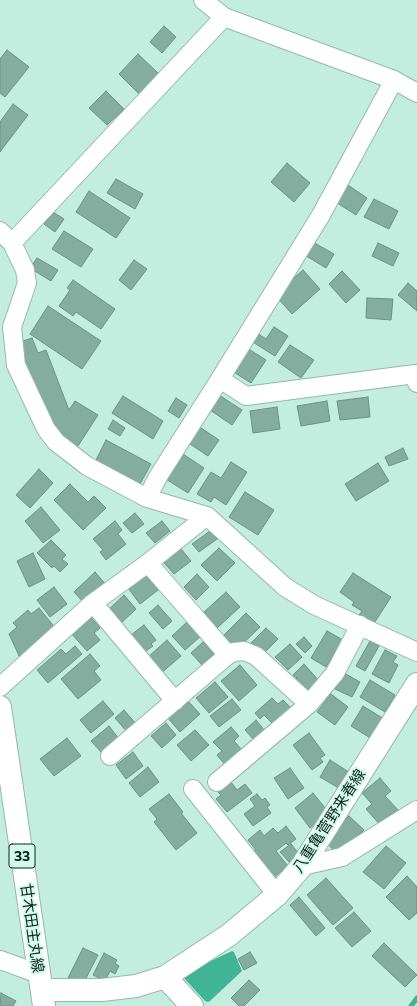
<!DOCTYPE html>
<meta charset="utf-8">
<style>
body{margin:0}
canvas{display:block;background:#c3edde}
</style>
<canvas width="417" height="1006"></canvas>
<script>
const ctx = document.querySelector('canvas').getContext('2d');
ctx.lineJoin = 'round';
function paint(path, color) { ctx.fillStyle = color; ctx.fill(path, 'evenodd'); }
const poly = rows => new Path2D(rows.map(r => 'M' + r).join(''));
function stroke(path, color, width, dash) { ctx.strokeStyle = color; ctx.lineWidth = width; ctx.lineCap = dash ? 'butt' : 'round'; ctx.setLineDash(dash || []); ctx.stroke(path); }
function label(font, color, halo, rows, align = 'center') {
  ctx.font = font + ' Commissioner,"Noto Sans JP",sans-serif'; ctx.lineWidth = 4; ctx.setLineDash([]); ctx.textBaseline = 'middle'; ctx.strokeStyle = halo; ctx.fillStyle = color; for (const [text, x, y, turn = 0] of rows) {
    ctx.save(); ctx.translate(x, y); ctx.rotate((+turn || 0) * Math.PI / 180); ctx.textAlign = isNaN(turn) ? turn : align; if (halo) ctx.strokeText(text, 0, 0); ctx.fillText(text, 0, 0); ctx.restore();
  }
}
paint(poly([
 [232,951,234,952,242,971,210,1001,208,1002,205,1001,183,977,185,973]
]), '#41b496');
stroke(poly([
 [411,1006,417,998]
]), '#41b496', 5);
const building = poly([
 [164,26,176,37,162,53,150,42,164,26],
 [7,50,29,67,5,97,0,93,0,59,7,50],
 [138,54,159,74,139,94,119,74,138,54],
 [106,91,124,109,107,125,89,108,106,91],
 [13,104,28,115,0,152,0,122,13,104],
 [287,163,310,183,294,202,271,182,287,163],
 [116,179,143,194,135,209,107,193,116,179],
 [345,183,367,198,356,215,334,201,345,183],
 [89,191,130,218,116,238,76,212,89,191],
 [374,199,398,211,389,229,364,217,374,199],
 [53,212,64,219,55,232,44,224,53,212],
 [64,231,93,249,81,267,52,249,64,231],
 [311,241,334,254,326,268,303,254,311,241],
 [378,243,399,253,393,266,372,256,378,243],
 [37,258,58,270,51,281,30,268,37,258],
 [134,260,147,269,131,290,119,280,134,260],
 [303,270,320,289,292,314,275,295,303,270],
 [342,271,360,290,346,303,329,284,342,271],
 [73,280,115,309,101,329,76,312,73,316,59,306,70,290,67,288,73,280],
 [408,283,417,291,417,311,398,295,408,283],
 [367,298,393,299,391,320,366,318,367,298],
 [48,306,101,341,82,369,30,334,48,306],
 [274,327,288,336,275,356,248,339,254,331,266,339,274,327],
 [32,338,38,353,46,350,69,410,75,401,98,415,76,449,54,435,17,343,32,338],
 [290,345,314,360,301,378,278,362,290,345],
 [247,348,266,360,251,383,232,371,247,348],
 [219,395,242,410,232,425,210,410,219,395],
 [123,396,163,421,153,439,112,413,123,396],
 [368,397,370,417,340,420,337,401,368,397],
 [176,398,187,405,179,418,168,411,176,398],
 [327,401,330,421,301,426,297,406,327,401],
 [277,407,280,429,253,433,250,411,277,407],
 [113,420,125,428,120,436,108,429,113,420],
 [195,424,219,440,208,456,184,440,195,424],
 [106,440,151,464,139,486,95,462,106,440],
 [403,448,408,459,389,466,385,457,403,448],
 [180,452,204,468,188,493,164,478,180,452],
 [231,462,247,472,226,505,214,497,211,502,197,494,211,472,221,478,231,462],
 [378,463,389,481,356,501,345,484,378,463],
 [39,469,53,483,30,508,16,495,39,469],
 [70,484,88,502,94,496,106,508,83,530,54,500,70,484],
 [245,492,274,510,258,535,229,517,245,492],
 [41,507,60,530,43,543,25,521,41,507],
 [135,513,144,524,132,533,123,523,135,513],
 [115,521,122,530,118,534,126,544,106,560,100,552,103,550,93,539,115,521],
 [162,521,170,531,155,543,146,533,162,521],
 [210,531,217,539,199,552,192,544,210,531],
 [51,540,66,555,62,559,68,564,60,572,54,566,52,568,37,553,51,540],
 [177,544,191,561,174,574,160,558,177,544],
 [219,548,235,563,217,581,201,565,219,548],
 [33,553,45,579,29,587,17,561,33,553],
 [95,572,107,586,87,606,74,592,95,572],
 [150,572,162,587,140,604,128,588,150,572],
 [353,573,391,597,371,628,357,618,362,611,352,605,354,602,340,592,353,573],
 [197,574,209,587,196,600,184,587,197,574],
 [54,587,67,604,50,617,37,600,54,587],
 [226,592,240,607,217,628,203,613,226,592],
 [124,595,136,609,119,625,107,611,124,595],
 [158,605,172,621,163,629,149,613,158,605],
 [39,608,57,630,21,660,9,634,17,627,13,623,28,610,31,614,39,608],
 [246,613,260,627,236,650,223,636,246,613],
 [89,615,100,628,94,633,100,640,87,651,70,632,89,615],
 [188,621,201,636,185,650,172,636,188,621],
 [144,625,156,640,151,644,153,646,140,655,127,638,144,625],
 [266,628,278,639,263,654,251,643,266,628],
 [327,631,343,640,326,667,311,658,327,631],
 [304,637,312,646,305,653,296,644,304,637],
 [167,640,181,656,160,674,147,658,167,640],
 [370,641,379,646,365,671,356,666,370,641],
 [203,642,214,654,202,665,191,653,203,642],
 [290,644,302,657,288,670,275,657,290,644],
 [75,646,82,654,48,683,37,670,61,649,66,654,75,646],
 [385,650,397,656,393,662,398,665,389,683,372,674,385,650],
 [90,654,100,666,94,671,101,680,78,699,61,679,90,654],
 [304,664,320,682,305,696,292,682,297,678,293,675,304,664],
 [240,665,257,685,239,701,221,681,240,665],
 [344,673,360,682,352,697,335,689,344,673],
 [370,680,395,695,385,712,360,697,370,680],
 [215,682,228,697,209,713,196,698,215,682],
 [331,694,348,707,335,725,317,712,331,694],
 [272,698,278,704,283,700,291,708,273,724,264,715,260,719,255,713,272,698],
 [232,699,241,710,219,727,210,716,232,699],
 [103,701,114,714,91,733,80,720,103,701],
 [188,701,200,714,180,732,168,718,188,701],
 [363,706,384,719,372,739,351,726,363,706],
 [124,710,137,725,128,733,115,718,124,710],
 [256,720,265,731,255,741,245,730,256,720],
 [166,723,176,735,162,748,151,736,166,723],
 [109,726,119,739,103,754,91,741,109,726],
 [231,727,239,736,234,741,243,751,226,766,217,755,222,751,213,742,231,727],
 [195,730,209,745,191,761,177,745,195,730],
 [309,733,325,755,320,758,323,762,312,770,293,745,309,733],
 [67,738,81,756,54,776,40,759,67,738],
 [133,752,143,766,126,779,116,765,133,752],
 [330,760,352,774,342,790,320,777,330,760],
 [148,767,159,782,140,797,129,783,148,767],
 [290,768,304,788,288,799,274,778,290,768],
 [380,778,391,791,385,796,399,811,382,827,366,809,372,804,362,793,380,778],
 [231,782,237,790,245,784,252,793,227,812,216,799,221,795,218,792,231,782],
 [313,793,329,813,310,828,295,808,313,793],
 [169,794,183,812,181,813,197,833,176,850,154,822,157,819,149,809,169,794],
 [257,794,262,800,265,798,270,805,267,807,271,813,253,826,244,814,255,806,250,799,257,794],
 [349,816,364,830,338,855,326,842,331,833,349,816],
 [286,826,296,839,288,845,286,843,276,851,288,866,273,878,252,853,256,850,248,840,260,830,264,836,273,828,278,833,286,826],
 [291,844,300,855,290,863,280,852,291,844],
 [386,846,406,863,384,889,363,872,386,846],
 [407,876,417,887,417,913,409,920,386,897,407,876],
 [326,878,353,908,333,925,307,895,326,878],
 [299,897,325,928,316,936,290,905,299,897],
 [354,912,371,931,352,947,335,928,354,912],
 [384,943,417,975,405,987,372,956,384,943],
 [83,948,98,955,82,986,68,978,83,948],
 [250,952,257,963,244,970,238,959,250,952],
 [104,953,117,960,115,963,119,966,115,974,110,971,105,981,93,975,104,953],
 [249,980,260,990,244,1006,239,1006,231,998,249,980],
 [1,993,16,1001,13,1006,0,1006,1,993]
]);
paint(building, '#85ad9f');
stroke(building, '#6a9285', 1);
const street = poly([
 [203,0,224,17,394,80,417,93],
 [0,231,12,243,25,270,27,283,12,327,16,365,46,429,56,442,87,466,147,498,207,516,285,587,314,605,417,652],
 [12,243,224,17],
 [220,379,321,215,394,80],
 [147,498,159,475,220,379,246,396,415,374,417,383],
 [148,563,228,655],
 [93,603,175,701],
 [0,687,93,603,148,563,207,516],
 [110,756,228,655,234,652,244,651,256,656,309,704],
 [217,782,309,704,335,673,360,625],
 [193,789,277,895],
 [302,866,342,857,417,810],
 [0,960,39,974]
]);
const secondary = poly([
 [165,977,192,1006],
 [42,990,102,990,136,986,165,977,229,935,277,895,302,866,417,684]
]);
const primary = poly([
 [0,707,44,1006]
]);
stroke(street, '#91baac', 20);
stroke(secondary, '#91baac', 24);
stroke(primary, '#91baac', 24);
stroke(street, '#fff', 18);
stroke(secondary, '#fff', 22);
stroke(primary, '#fff', 22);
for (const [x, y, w] of [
 [22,856,26]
]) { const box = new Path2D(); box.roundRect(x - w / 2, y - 12, w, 24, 3); ctx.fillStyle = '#d0faec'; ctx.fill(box); stroke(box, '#12221d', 1); }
label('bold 14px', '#12221d', null, [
 ["33",22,856]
]);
label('15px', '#12221d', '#d0faec', [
 ["八重亀菅野来春線",329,821,-57],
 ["甘木田主丸線",32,928,82]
]);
</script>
